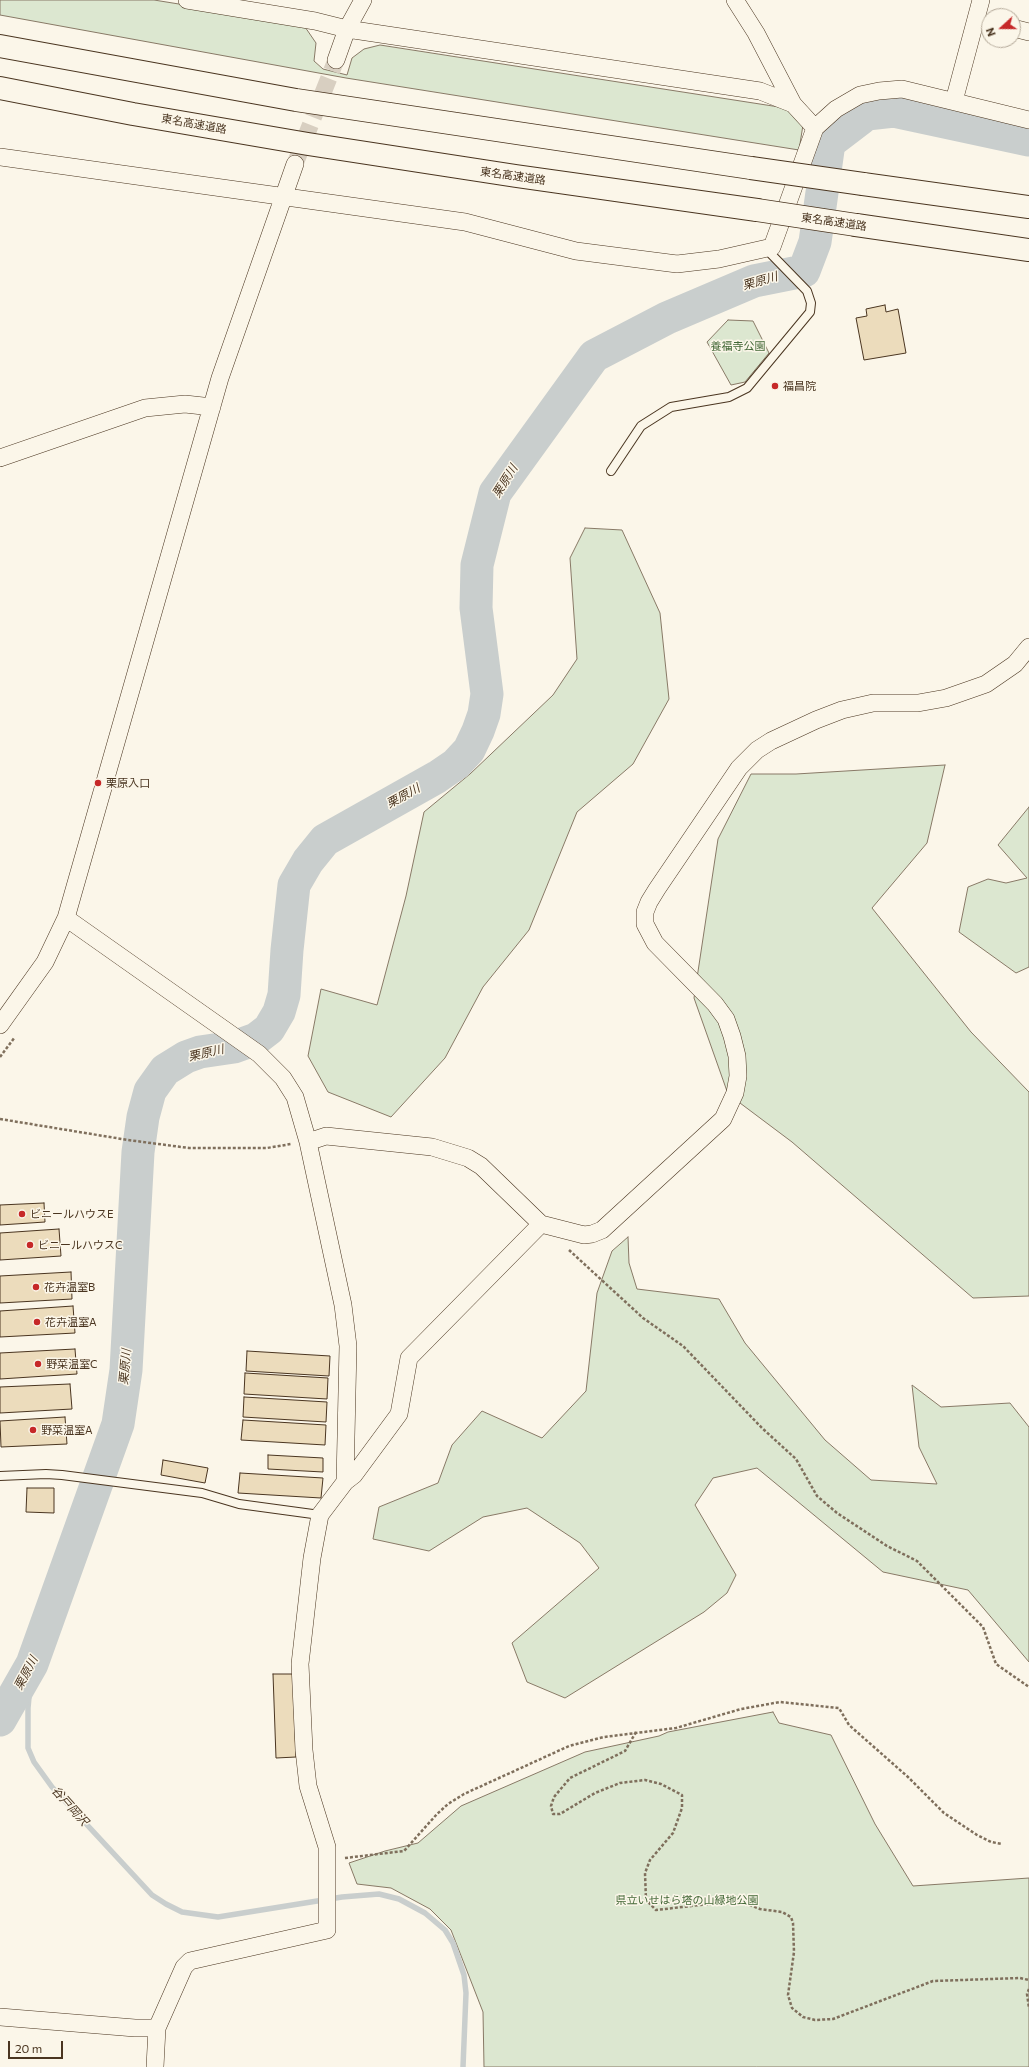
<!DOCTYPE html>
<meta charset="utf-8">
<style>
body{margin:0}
#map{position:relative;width:1029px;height:2067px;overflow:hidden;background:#fbf6e9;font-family:Commissioner,sans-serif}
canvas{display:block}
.north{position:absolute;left:981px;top:8px;width:40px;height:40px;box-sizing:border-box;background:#fbf6e9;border:1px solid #b4a999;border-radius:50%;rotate:249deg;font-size:11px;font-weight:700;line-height:16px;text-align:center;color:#4a3520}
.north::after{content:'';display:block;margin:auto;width:14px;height:18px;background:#c62828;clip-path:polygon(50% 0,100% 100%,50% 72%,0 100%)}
.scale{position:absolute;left:8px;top:2041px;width:55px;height:18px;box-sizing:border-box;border:2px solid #4a3520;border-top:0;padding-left:5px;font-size:12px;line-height:14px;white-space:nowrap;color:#4a3520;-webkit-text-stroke:3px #fbf6e9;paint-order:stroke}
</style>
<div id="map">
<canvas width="1029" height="2067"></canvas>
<div class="north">N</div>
<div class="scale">20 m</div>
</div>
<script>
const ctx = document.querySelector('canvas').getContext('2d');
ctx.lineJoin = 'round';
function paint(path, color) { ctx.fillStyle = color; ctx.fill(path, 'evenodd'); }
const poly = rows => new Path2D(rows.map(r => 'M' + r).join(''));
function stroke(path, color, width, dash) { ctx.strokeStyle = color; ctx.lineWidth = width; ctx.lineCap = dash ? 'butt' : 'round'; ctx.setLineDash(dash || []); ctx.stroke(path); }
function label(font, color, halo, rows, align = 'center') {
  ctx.font = font + ' Commissioner,"Noto Sans JP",sans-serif'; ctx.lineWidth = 3; ctx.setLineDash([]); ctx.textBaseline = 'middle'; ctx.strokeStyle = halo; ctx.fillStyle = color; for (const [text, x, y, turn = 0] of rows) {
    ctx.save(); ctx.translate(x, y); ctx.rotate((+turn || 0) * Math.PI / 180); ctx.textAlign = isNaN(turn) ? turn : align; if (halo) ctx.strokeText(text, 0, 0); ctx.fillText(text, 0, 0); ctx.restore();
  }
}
const green = poly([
 [0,0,154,0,303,24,316,43,314,61,323,69,347,75,352,58,364,49,380,45,792,109,803,125,799,150,346,78,0,15,0,0],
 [728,320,753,321,769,353,745,382,731,385,707,342,728,320],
 [585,528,622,530,660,613,669,699,633,764,577,812,529,930,483,987,445,1058,391,1117,328,1092,308,1056,321,989,377,1005,406,896,424,812,470,774,553,695,577,659,570,558,585,528],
 [945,765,927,843,872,908,971,1032,1029,1092,1029,1296,973,1298,792,1142,728,1094,694,998,718,839,751,774,796,774,945,765],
 [1029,807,1029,967,1016,973,959,932,968,887,988,879,1006,883,1027,878,998,845,1029,807],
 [628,1237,629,1263,637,1289,719,1299,745,1343,825,1440,871,1480,937,1484,919,1447,912,1385,941,1407,1010,1403,1029,1427,1029,1662,968,1590,883,1572,757,1468,713,1478,695,1505,736,1575,727,1593,704,1612,565,1698,527,1682,512,1643,599,1568,580,1543,527,1508,483,1517,429,1551,373,1539,379,1507,438,1483,452,1445,482,1411,542,1438,586,1391,597,1293,612,1251,628,1237],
 [773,1712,779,1723,831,1735,875,1824,913,1886,1029,1878,1029,2067,484,2067,483,2012,451,1930,430,1909,391,1888,357,1884,349,1863,385,1851,418,1843,461,1806,585,1752,659,1736,668,1732,773,1712]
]);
paint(green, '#dce7d0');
stroke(green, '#887966', 1);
stroke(poly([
 [32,1664,28,1708,28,1748,34,1762,52,1787,152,1895,166,1904,182,1912,218,1917,342,1897,379,1894,399,1899,425,1913,445,1930,453,1943,464,1975,466,1993,463,2067]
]), '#c9cecd', 5.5);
stroke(poly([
 [0,1720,32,1664,118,1424,126,1370,138,1152,143,1117,150,1091,165,1070,186,1057,200,1052,234,1047,256,1039,269,1029,279,1012,284,995,287,950,294,885,308,861,325,840,437,777,456,764,469,750,478,731,484,714,487,694,476,608,477,565,495,493,594,356,667,318,754,281,804,271,815,242,829,143,867,114,894,111,1029,140]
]), '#c9cecd', 33);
const building = poly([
 [885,305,886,312,898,309,906,353,864,360,856,318,867,316,866,309,885,305],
 [44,1203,45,1222,0,1225,0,1205,44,1203],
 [59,1229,61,1256,0,1260,0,1233,59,1229],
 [71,1272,72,1299,0,1303,0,1276,71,1272],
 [73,1306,75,1333,0,1337,0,1311,73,1306],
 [75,1349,77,1374,0,1379,0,1353,75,1349],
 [247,1351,330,1356,329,1376,246,1371,247,1351],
 [245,1373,328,1378,327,1399,244,1394,245,1373],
 [70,1384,72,1409,0,1413,0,1387,70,1384],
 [244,1397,327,1402,326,1422,243,1417,244,1397],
 [65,1417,67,1444,1,1447,0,1421,65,1417],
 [243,1420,326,1425,325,1445,241,1440,243,1420],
 [268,1455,323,1458,323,1472,268,1469,268,1455],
 [163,1460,208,1468,205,1483,161,1475,163,1460],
 [240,1473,323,1478,321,1498,238,1493,240,1473],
 [27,1488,54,1488,54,1513,26,1512,27,1488],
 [273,1674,293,1674,296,1757,276,1758,273,1674]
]);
paint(building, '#ecdcbc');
stroke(building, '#4a3520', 1);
stroke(poly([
 [295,164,336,60]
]), '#d8cfc1', 17, [17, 8]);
const lane = poly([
 [611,471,641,426,671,407,729,397,747,388,810,312,811,303,807,291,771,254,772,247],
 [0,1476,46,1474,62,1475,202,1493,239,1504,320,1515]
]);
const street = poly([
 [187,0,315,21,347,29,760,91,793,104,815,128],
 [735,0,756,33,793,104],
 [1013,28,1029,32],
 [336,60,347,29,363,0],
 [954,101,981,0],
 [0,157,465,222,576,251,677,264,719,259,772,247,815,128,836,109,860,95,879,91,902,89,1029,120],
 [0,458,145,408,185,404,212,407],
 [66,918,259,1054,283,1078,295,1097,308,1142,343,1305,348,1346,345,1482],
 [0,1025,45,962,66,918,220,378,295,164],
 [308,1142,326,1136,432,1147,468,1158,481,1166,541,1224,584,1235,592,1234,602,1230,723,1119,735,1093,738,1076,737,1056,732,1036,726,1019,715,1004,655,943,645,924,645,912,649,902,657,889,739,768,757,750,771,741,816,720,842,710,873,703,918,703,946,698,986,684,1015,664,1029,647],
 [0,2017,135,2028,157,2028],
 [155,2067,157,2028,184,1967,190,1961,327,1930,327,1847,308,1786,304,1750,300,1664,312,1558,320,1515,345,1482,354,1475,399,1414,409,1358,541,1224]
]);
const highway = poly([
 [0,46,296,100,751,168],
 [0,88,133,114,308,144,516,176,757,210],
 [863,184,1029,207],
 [856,225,1029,250]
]);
stroke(lane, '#4a3520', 10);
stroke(street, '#4a3520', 18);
stroke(highway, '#4a3520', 24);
stroke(poly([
 [0,1057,15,1037],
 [0,1119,128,1140,189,1148,267,1148,291,1144],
 [569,1250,643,1318,683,1346,762,1428,796,1459,817,1496,837,1513,887,1546,917,1561,983,1627,996,1664,1029,1687],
 [636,1732,625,1751,570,1778,554,1797,551,1806,553,1814,560,1814,595,1793,620,1783,645,1780,661,1784,682,1795,682,1808,673,1833,650,1860,645,1873,646,1900,656,1910,718,1903,747,1904,760,1909,782,1912,791,1917,793,1923,794,1952,788,1995,792,2008,803,2017,815,2020,833,2019,933,1981,1020,1978,1029,1980],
 [345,1858,404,1851,437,1814,448,1804,464,1794,569,1746,604,1737,676,1728,741,1709,780,1702,839,1708,849,1725,908,1777,944,1813,977,1835,991,1842,1002,1844],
 [1029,1989,1027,1994,1029,2008]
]), '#7f6f5c', 2.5, [3, 2]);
stroke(lane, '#fbf6e9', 8);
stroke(street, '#fbf6e9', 17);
stroke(highway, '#fbf6e9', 22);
const highwayBridge = poly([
 [751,168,863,184],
 [757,210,856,225]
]);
stroke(highwayBridge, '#4a3520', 24, []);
stroke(highwayBridge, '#fbf6e9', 22);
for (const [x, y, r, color] of [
 [775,386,4,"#c62828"],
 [98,783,4,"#c62828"],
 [22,1214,4,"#c62828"],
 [30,1245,4,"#c62828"],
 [36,1287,4,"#c62828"],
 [37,1322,4,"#c62828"],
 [38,1364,4,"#c62828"],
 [33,1430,4,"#c62828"]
]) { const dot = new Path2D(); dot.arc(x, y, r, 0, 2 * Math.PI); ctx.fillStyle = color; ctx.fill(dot); stroke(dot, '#fbf6e9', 1.5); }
label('11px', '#4a3520', '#fbf6e9', [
 ["東名高速道路",194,124,10],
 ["東名高速道路",513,176,8],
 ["東名高速道路",834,222,8]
]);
label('11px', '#436837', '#fbf6e9', [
 ["養福寺公園",738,346],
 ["県立いせはら塔の山緑地公園",687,1900]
]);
label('11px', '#4a3520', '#fbf6e9', [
 ["福昌院",783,386],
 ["栗原入口",106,783],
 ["ビニールハウスE",30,1214],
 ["ビニールハウスC",38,1245],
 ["花卉温室B",44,1287],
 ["花卉温室A",45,1322],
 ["野菜温室C",46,1364],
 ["野菜温室A",41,1430]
], 'left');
label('italic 12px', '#4a3520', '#fbf6e9', [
 ["栗原川",760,281,-16],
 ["栗原川",505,481,-58],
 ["栗原川",403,796,-29],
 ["栗原川",206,1053,-13],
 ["栗原川",125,1367,-85],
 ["栗原川",26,1673,-62],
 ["谷戸岡沢",70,1806,48]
]);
</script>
